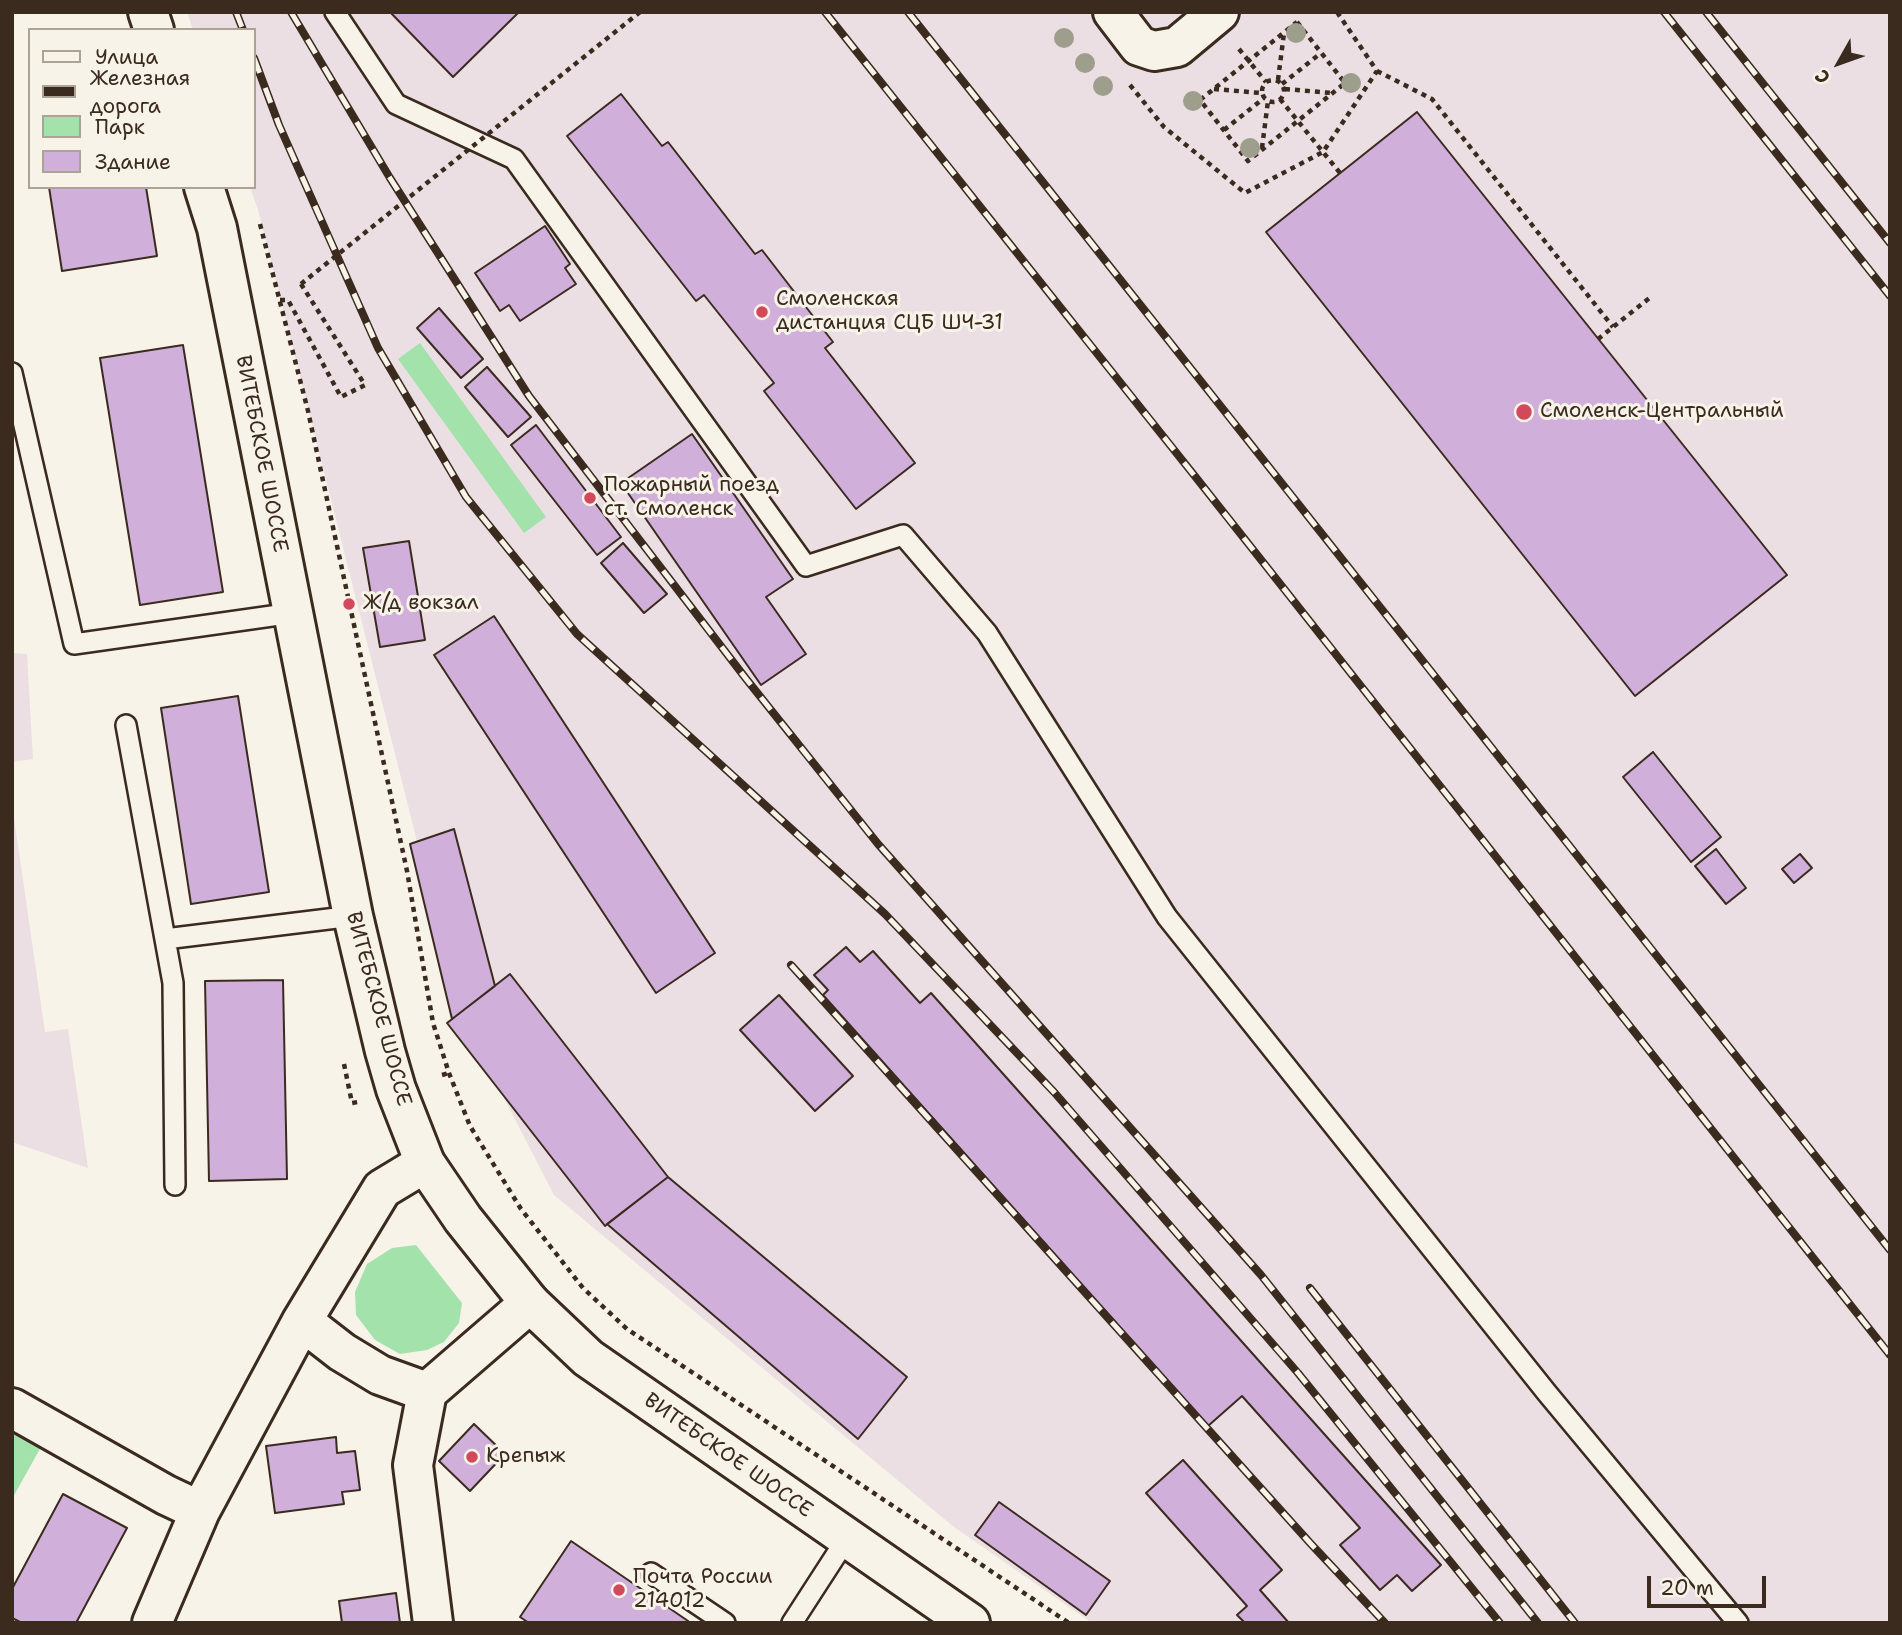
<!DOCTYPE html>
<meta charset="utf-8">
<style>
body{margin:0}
#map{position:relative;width:1902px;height:1635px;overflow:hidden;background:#f7f3e8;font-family:"Shantell Sans",sans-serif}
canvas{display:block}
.frame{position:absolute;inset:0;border:14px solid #3b2a1e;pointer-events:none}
.legend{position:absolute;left:28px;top:28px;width:228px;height:161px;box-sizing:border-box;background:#f7f3e8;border:2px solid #aca397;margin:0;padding:9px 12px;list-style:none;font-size:21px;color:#3b2a1e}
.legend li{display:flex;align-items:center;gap:14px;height:35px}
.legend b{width:35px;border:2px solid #aca397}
.north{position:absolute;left:1804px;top:28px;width:70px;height:70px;-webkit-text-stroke:5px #f7f3e8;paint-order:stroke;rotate:230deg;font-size:19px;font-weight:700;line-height:28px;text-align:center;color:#3b2a1e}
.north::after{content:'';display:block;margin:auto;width:24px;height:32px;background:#3b2a1e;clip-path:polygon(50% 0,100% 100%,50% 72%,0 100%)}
.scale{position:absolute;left:1647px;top:1576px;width:119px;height:32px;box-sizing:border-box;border:4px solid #3b2a1e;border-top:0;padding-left:9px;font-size:21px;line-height:24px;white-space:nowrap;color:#3b2a1e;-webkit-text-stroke:5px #f7f3e8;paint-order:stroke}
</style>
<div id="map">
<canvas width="1902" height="1635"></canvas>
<div class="frame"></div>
<ul class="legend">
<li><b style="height:9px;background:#f7f3e8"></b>Улица</li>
<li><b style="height:9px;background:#3b2a1e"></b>Железная дорога</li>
<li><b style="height:19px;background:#a3e2ab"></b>Парк</li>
<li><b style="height:19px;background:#d0afda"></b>Здание</li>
</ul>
<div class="north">С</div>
<div class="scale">20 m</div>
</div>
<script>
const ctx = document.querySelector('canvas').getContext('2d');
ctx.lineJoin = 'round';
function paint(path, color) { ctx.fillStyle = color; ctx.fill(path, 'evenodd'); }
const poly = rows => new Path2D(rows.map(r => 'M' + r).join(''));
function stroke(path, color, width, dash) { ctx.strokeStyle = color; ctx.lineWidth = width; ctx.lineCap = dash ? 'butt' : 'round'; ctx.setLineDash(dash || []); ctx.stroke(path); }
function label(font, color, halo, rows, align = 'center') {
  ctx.font = font + ' "Shantell Sans",sans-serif'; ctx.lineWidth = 6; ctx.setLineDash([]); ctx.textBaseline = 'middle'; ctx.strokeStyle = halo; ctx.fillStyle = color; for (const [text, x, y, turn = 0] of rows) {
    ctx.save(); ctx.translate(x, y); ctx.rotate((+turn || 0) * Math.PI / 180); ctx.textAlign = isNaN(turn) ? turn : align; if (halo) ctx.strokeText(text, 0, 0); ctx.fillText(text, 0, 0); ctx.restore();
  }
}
paint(poly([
 [187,12,1890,12,1890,1623,1092,1623,954,1527,554,1195,466,1024,424,869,258,210,250,187,254,187,254,30,193,30],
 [12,653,27,654,33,759,12,762],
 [12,804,45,1032,68,1029,88,1168,12,1142]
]), '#ebdfe4');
paint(poly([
 [420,343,546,517,524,533,398,359],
 [416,1245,462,1303,459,1323,444,1342,427,1350,400,1354,375,1340,356,1315,355,1292,367,1264,392,1248],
 [12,1432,41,1447,12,1499]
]), '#a3e2ab');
const building = poly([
 [390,12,519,12,453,77,390,12],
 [621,94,662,146,668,142,755,254,762,250,833,342,825,348,915,463,856,509,764,391,774,383,704,295,696,301,567,136,621,94],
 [1417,112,1787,575,1635,696,1266,232,1417,112],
 [49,187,146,187,157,256,62,271,49,187],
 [545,226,570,264,565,268,576,284,520,321,509,305,500,311,475,273,545,226],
 [439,308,483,359,461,378,417,328,439,308],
 [183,345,223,592,140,605,100,358,183,345],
 [487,367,531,417,508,437,465,387,487,367],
 [536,425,621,537,597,555,511,445,536,425],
 [692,434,793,579,766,597,806,654,761,685,621,483,692,434],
 [409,541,425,640,380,647,363,548,409,541],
 [623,543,667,594,644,613,601,563,623,543],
 [494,616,715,953,656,993,434,655,494,616],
 [238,696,269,892,191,904,161,708,238,696],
 [1653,752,1721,837,1691,862,1623,777,1653,752],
 [454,829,495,986,452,1019,410,844,454,829],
 [1716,849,1746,888,1726,904,1695,866,1716,849],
 [1800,854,1812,868,1794,883,1782,869,1800,854],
 [846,947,860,962,873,951,920,1003,931,993,1441,1565,1412,1591,1397,1575,1380,1590,1340,1545,1360,1528,1242,1396,1208,1426,823,995,828,990,814,975,846,947],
 [510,974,668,1177,605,1226,447,1023,510,974],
 [283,980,287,1179,209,1181,205,981,283,980],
 [779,995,853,1076,815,1111,740,1030,779,995],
 [668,1177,907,1377,858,1439,607,1224,668,1177],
 [474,1424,505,1454,470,1491,439,1461,474,1424],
 [336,1437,337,1453,355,1451,360,1490,342,1492,344,1504,275,1513,266,1446,336,1437],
 [1183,1460,1282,1570,1260,1590,1289,1623,1245,1623,1237,1615,1247,1606,1146,1493,1183,1460],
 [63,1494,127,1528,76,1623,22,1623,12,1618,12,1589,63,1494],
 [999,1502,1110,1581,1086,1615,975,1535,999,1502],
 [571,1541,691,1623,529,1623,520,1617,571,1541],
 [396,1593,400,1623,342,1623,339,1601,396,1593]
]);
paint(building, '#d0afda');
stroke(building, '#3b2a1e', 2);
const lane = poly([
 [335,12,396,104,514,159,806,566,903,535,987,633,1167,917,1547,1393,1738,1623],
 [12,373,74,644,293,613],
 [126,725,173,983,175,1185],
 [165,939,353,916],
 [651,1573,725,1623],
 [792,1623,847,1538]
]);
const street = poly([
 [302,1321,342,1352,380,1375,427,1392],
 [12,1408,166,1495,200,1511],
 [152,1623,200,1511,302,1321,382,1189,425,1163],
 [433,1623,413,1465,427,1392,530,1303]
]);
const secondary = poly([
 [1113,12,1139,46,1154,51,1177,47,1219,12]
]);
const primary = poly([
 [148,12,154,30],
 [204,187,217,228,353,916,385,1051,396,1089,425,1163,463,1219,530,1303,588,1358,970,1623]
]);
stroke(lane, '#3b2a1e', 24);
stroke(street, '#3b2a1e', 44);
stroke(secondary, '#3b2a1e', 44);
stroke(primary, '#3b2a1e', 44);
stroke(poly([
 [1297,22,1345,83,1248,161,1200,100,1297,22],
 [1239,49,1266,82],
 [1377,71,1432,99,1613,327],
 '1262 91a11 11 0 1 1 22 0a11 11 0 1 1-22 0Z',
 [1278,80,1284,33],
 [1282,84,1321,53],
 [1130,85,1164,127,1245,193,1323,152,1377,71,1337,12],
 [1214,89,1261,93],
 [1285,89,1332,93],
 [1280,99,1340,173],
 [1224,130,1264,98],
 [1262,148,1268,101],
 [260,224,308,411,407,871,433,1023,449,1073,470,1126,521,1209,583,1288,627,1329,1069,1623],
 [280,300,288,300,341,397,365,385,301,284],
 [1598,339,1652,296],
 [344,1064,352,1103,358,1102],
 [442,1075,449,1073]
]), '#3b2a1e', 4.5, [5, 5]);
stroke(lane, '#f7f3e8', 19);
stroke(street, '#f7f3e8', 38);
stroke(secondary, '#f7f3e8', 38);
stroke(primary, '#f7f3e8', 38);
const rail = poly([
 [236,12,243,30],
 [291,12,390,178,529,396,747,680,878,844,1261,1275,1538,1623],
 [825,12,1194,475,1890,1355],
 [908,12,1890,1250],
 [1664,12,1890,296],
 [1706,12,1890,243],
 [254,58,279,125,378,348,466,497,577,634,885,914,1054,1092,1298,1373,1500,1623],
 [791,965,1311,1544,1385,1623],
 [1310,1288,1575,1623]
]);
stroke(rail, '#3b2a1e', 8);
stroke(rail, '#f7f3e8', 5, [16]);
stroke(poly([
 [301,284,640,12]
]), '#3b2a1e', 4.5, [5, 5]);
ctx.fillStyle = '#9e9e8c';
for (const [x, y] of [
 [1296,33],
 [1064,38],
 [1085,63],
 [1351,83],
 [1103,86],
 [1193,101],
 [1250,148]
]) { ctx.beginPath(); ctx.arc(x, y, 10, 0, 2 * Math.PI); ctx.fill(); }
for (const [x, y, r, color] of [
 [762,312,7,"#d1495b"],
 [1524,412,9,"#d1495b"],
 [590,498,7,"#d1495b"],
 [349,604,7,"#d1495b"],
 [472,1457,7,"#d1495b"],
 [619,1590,7,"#d1495b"]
]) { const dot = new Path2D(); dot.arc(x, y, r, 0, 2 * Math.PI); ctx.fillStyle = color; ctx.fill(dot); stroke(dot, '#f7f3e8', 2.5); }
label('21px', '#3b2a1e', '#f7f3e8', [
 ["Смоленская",776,300],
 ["дистанция СЦБ ШЧ-31",776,324],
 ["Смоленск-Центральный",1540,412],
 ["Пожарный поезд",604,486],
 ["ст. Смоленск",604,510],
 ["Ж/д вокзал",363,604],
 ["Крепыж",486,1457],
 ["Почта России",633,1578],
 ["214012",633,1602]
], 'left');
label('21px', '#3b2a1e', '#f7f3e8', [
 ["ВИТЕБСКОЕ ШОССЕ",261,454,79],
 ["ВИТЕБСКОЕ ШОССЕ",378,1009,75],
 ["ВИТЕБСКОЕ ШОССЕ",728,1456,35]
]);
</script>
